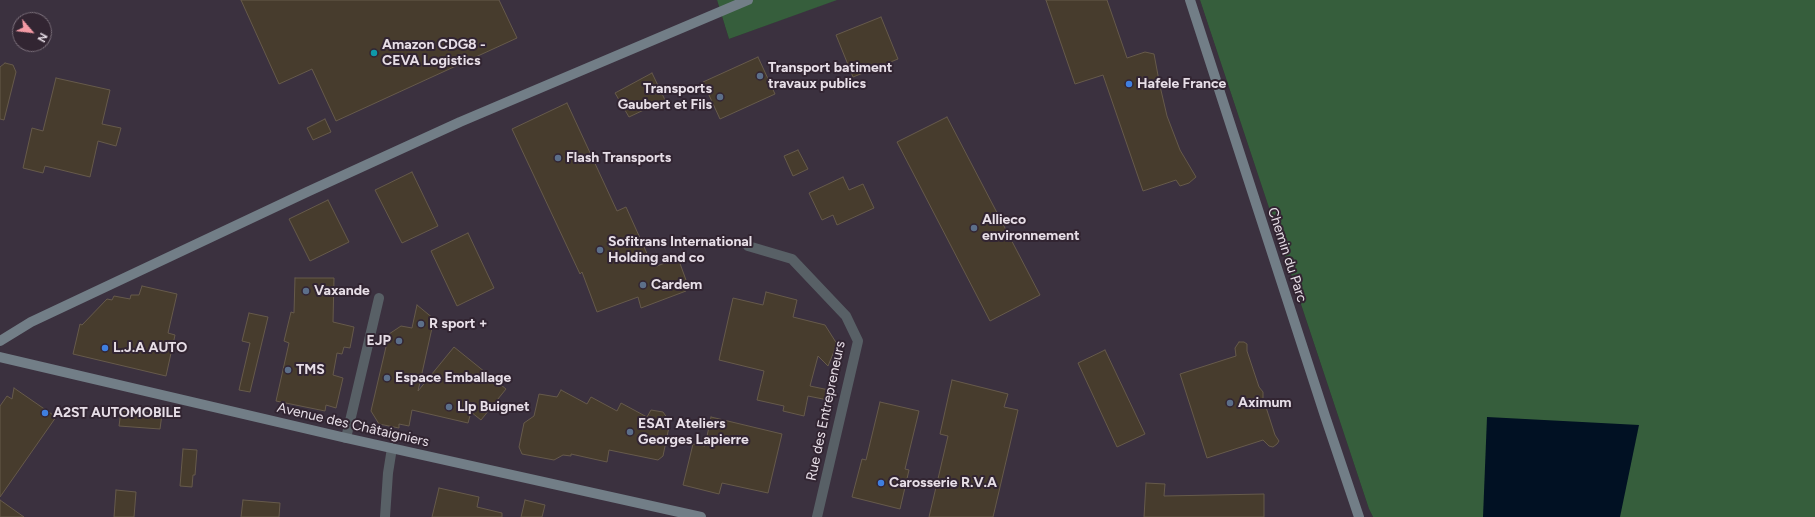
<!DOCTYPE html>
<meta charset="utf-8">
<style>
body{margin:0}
#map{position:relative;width:1815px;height:517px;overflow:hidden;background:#322532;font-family:Figtree,sans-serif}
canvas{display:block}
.north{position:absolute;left:12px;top:12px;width:40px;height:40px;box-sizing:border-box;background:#322532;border:1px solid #7a6f7a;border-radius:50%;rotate:118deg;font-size:11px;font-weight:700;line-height:16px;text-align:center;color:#e7dee7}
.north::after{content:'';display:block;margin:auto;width:14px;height:18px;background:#f49aa5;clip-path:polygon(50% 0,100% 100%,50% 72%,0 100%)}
</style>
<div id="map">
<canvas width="1815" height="517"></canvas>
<div class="north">N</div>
</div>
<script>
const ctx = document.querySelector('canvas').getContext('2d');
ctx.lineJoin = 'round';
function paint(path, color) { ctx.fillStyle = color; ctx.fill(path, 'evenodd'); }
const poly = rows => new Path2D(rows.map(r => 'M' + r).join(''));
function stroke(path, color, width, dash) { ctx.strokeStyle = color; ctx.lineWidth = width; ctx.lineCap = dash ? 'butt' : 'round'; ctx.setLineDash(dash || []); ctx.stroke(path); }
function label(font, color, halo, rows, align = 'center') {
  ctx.font = font + ' Figtree,sans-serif'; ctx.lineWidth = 4; ctx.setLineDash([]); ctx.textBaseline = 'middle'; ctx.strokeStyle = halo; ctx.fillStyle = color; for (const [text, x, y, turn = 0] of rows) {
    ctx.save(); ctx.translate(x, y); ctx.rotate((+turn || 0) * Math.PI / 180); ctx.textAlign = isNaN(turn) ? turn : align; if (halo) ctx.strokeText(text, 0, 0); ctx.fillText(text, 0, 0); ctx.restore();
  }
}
paint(poly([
 [0,0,717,0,729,39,835,0,1200,0,1369,509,1373,517,0,517],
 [20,20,44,20,44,44,20,44]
]), '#3b313f');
paint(poly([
 [717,0,837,0,729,39],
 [1200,0,1815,0,1815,517,1373,517,1369,509]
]), '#365e3c');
paint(poly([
 [1487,417,1639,425,1620,517,1483,517]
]), '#011123');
const building = poly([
 [241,0,499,0,517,38,336,121,312,69,279,84,241,0],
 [1046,0,1107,0,1127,58,1145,52,1154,54,1160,86,1167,116,1180,150,1196,177,1189,183,1180,186,1176,180,1143,191,1103,75,1075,84,1046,0],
 [881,17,898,59,853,77,836,35,881,17],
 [758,57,775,94,720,119,703,82,758,57],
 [5,63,13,65,16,72,4,120,0,119,0,67,5,63],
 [652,73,665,100,629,117,615,93,652,73],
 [56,78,110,90,102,124,121,128,116,146,98,141,90,177,45,166,43,173,23,168,32,128,43,131,56,78],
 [567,103,617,211,626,207,649,258,653,256,657,266,678,258,686,280,683,281,686,291,641,308,638,297,597,312,582,272,580,274,512,129,567,103],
 [947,117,1040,295,990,321,897,142,947,117],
 [325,119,331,132,313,140,307,128,325,119],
 [798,150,808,169,793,176,784,156,798,150],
 [412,172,438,226,402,243,375,190,412,172],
 [843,177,849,190,863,184,874,208,837,225,833,215,822,220,809,193,843,177],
 [328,200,349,242,310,261,289,219,328,200],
 [468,233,494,288,457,306,431,251,468,233],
 [295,278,334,278,333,322,354,327,350,348,344,347,342,354,337,353,333,375,343,378,336,408,326,405,325,411,276,401,289,343,284,341,291,312,294,313,295,278],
 [142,286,177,294,168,333,175,335,166,376,73,354,80,324,82,325,107,299,112,300,114,296,130,299,131,295,139,295,142,286],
 [766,292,797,300,793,317,825,325,837,344,828,366,818,356,810,386,829,390,828,400,808,396,804,416,783,411,784,406,757,400,764,371,719,360,733,298,763,305,766,292],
 [417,305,434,319,418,391,454,347,506,389,481,420,471,412,468,423,412,410,409,426,399,424,399,428,379,424,371,411,389,334,401,326,412,328,417,305],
 [249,313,268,317,250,392,239,390,250,343,242,341,249,313],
 [1239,342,1244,342,1247,344,1247,351,1259,387,1263,392,1263,398,1275,435,1279,441,1277,444,1273,447,1269,446,1263,440,1207,458,1180,374,1236,356,1235,348,1239,342],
 [1105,350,1145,434,1117,447,1078,363,1105,350],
 [952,380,1008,394,1004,407,1018,410,993,517,929,517,948,436,940,434,952,380],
 [14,388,56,417,0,497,0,406,7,396,12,399,14,388],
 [561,390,587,404,591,397,617,411,621,403,647,417,651,410,663,412,670,422,663,456,658,460,609,450,607,462,571,454,571,456,563,455,554,460,522,454,519,447,524,423,534,416,539,394,557,397,561,390],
 [880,402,919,411,905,469,909,470,900,509,852,497,862,459,866,460,880,402],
 [121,411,162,414,160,429,119,426,121,411],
 [711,417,782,434,768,493,722,483,719,494,683,485,693,444,705,446,711,417],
 [183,449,197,450,195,475,193,475,192,487,180,486,183,449],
 [1146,483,1165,484,1164,496,1264,494,1264,517,1144,517,1146,483],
 [439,488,479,497,477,507,502,513,502,517,432,517,439,488],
 [116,490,136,492,134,517,114,517,116,490],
 [0,500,24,517,0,517,0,500],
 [243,500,280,503,279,517,241,517,243,500],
 [525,500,545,505,542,517,521,517,525,500]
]);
paint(building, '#473c2d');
stroke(building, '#665a4b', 1);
stroke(poly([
 [748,246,792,259,846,316,858,341,817,517],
 [346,438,379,298],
 [385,517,388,473,392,448]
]), '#586066', 10);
stroke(poly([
 [1190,0,1325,416,1359,517],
 [0,341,31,322,307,192,460,122,748,0],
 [0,357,346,438,701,517]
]), '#727e87', 10);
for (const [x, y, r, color] of [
 [374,53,4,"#0f9aa8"],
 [760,76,4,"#5c6f8a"],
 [1129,84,4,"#3f7fe0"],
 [720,97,4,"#5c6f8a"],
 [558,158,4,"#5c6f8a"],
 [974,228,4,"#5c6f8a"],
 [600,250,4,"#5c6f8a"],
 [643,285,4,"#5c6f8a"],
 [306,291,4,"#5c6f8a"],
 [421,324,4,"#5c6f8a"],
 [399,341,4,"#5c6f8a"],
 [105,348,4,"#3f7fe0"],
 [288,370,4,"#5c6f8a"],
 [387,378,4,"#5c6f8a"],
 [1230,403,4,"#5c6f8a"],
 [449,407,4,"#5c6f8a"],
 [45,413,4,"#3f7fe0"],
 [630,432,4,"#5c6f8a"],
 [881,483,4,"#3f7fe0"]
]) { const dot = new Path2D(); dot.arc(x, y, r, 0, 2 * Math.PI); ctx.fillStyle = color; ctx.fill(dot); stroke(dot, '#322532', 1.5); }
label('bold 14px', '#e7dee7', '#322532', [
 ["Amazon CDG8 -",382,45],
 ["CEVA Logistics",382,61],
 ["Transport batiment",768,68],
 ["travaux publics",768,84],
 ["Hafele France",1137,84],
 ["Transports",712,89,"right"],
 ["Gaubert et Fils",712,105,"right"],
 ["Flash Transports",566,158],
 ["Allieco",982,220],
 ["environnement",982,236],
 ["Sofitrans International",608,242],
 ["Holding and co",608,258],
 ["Cardem",651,285],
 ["Vaxande",314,291],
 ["R sport +",429,324],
 ["EJP",391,341,"right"],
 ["L.J.A AUTO",113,348],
 ["TMS",296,370],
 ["Espace Emballage",395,378],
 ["Aximum",1238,403],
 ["Llp Buignet",457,407],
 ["A2ST AUTOMOBILE",53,413],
 ["ESAT Ateliers",638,424],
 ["Georges Lapierre",638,440],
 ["Carosserie R.V.A",889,483]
], 'left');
label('14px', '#e7dee7', '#322532', [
 ["Chemin du Parc",1287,255,72],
 ["Rue des Entrepreneurs",826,411,-78],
 ["Avenue des Châtaigniers",353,425,13]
]);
</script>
